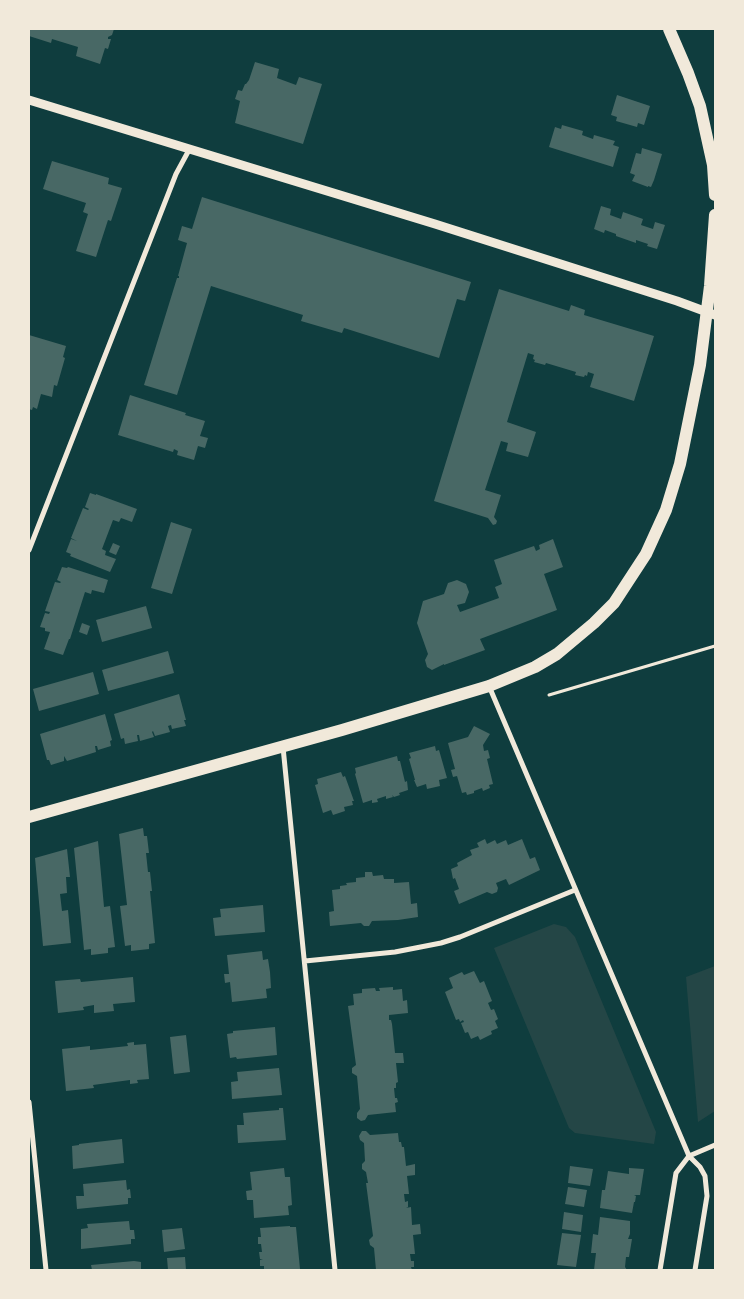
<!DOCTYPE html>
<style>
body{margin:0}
#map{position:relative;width:744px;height:1299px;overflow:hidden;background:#0f3d3e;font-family:"PT Sans",sans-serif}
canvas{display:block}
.frame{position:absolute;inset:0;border:30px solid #f1e9da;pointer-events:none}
</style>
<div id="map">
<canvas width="744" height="1299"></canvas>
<div class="frame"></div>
</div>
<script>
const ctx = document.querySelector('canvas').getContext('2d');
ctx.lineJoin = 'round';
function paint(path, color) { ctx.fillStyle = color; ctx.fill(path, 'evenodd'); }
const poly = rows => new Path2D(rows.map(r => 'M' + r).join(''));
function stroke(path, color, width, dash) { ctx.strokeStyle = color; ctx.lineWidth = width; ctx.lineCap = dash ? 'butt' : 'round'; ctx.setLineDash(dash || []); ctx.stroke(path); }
paint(poly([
 [554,924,566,927,575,937,656,1132,654,1144,575,1133,569,1128,494,948],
 [715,966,715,1111,698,1122,686,977]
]), '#244646');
paint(poly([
 [29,29,114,29,112,35,108,37,108,39,111,39,108,49,105,48,100,64,76,56,78,47,52,39,51,43,29,36],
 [255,62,279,69,277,78,296,85,299,77,322,84,303,144,235,123,240,101,235,99,238,90,242,91,245,84,246,84,249,80],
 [617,95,650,106,644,125,638,123,637,127,616,121,617,117,611,115],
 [562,125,583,131,582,135,593,139,594,135,615,141,613,145,619,147,613,167,549,147,555,127,561,129],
 [642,148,662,154,654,180,651,187,648,186,648,187,632,181,635,175,630,173,636,153,641,154],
 [52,161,109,178,108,184,122,188,111,221,108,220,96,257,76,251,88,214,83,212,86,203,43,189],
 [202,197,471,282,465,301,457,299,439,358,344,328,342,333,301,321,303,315,211,286,177,395,144,385,177,278,179,278,179,276,178,276,187,243,178,240,182,226,192,229],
 [601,206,611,209,610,215,621,219,623,212,643,219,641,225,653,229,655,222,665,225,657,249,647,246,648,244,636,240,636,243,616,236,616,234,605,230,604,233,594,229],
 [499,289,569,311,571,305,585,310,584,315,654,336,634,401,590,387,594,374,588,372,587,376,585,375,584,377,575,375,576,372,546,363,545,365,534,362,535,360,533,359,534,355,528,353,507,422,536,432,528,457,506,451,508,443,501,441,485,490,501,495,494,517,497,521,496,524,493,525,488,518,434,501],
 [29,335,66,346,63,357,65,358,57,386,54,385,52,397,41,394,37,409,33,407,32,410,29,409],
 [130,395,186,413,185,415,205,421,200,436,208,438,205,448,198,446,194,460,177,455,178,451,174,449,173,452,118,435],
 [90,493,96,495,96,494,137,509,132,522,121,518,119,522,113,520,102,549,106,551,105,555,116,559,110,572,70,556,71,554,66,552,71,539,77,541,71,538,83,508,88,510,89,509,85,507],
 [171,522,192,529,172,594,151,588],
 [553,539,563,567,544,574,557,610,480,639,485,650,444,665,444,664,432,670,427,667,425,660,428,654,417,623,423,601,444,594,448,583,457,580,466,584,469,592,465,603,457,605,460,612,499,598,495,587,502,584,494,560,534,546,536,551,540,549,539,545],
 [113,543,120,546,116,555,109,552],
 [62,567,67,568,68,567,108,580,104,593,92,590,91,594,85,592,70,639,69,639,63,655,44,649,50,632,45,631,45,628,40,627,45,613,49,614,50,612,45,611,55,582,60,583,61,582,57,580],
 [146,606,152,628,102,642,96,620],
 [82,623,90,626,87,635,79,632],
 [168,651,174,673,108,691,102,670],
 [93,672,99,694,39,711,33,689],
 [179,694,186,720,184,720,186,726,172,729,171,725,168,726,170,732,155,736,153,731,152,732,154,737,140,741,139,735,137,735,138,741,125,744,124,738,121,739,114,714],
 [105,714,112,740,110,741,111,746,98,750,97,746,95,746,96,752,67,761,64,756,64,761,51,765,49,760,47,760,40,734],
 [474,726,490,734,483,745,484,751,488,750,490,758,487,759,493,784,489,785,490,788,483,791,482,788,474,791,474,793,467,795,466,792,462,793,457,776,453,777,451,770,455,769,448,743,468,737],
 [435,746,436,751,439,750,447,778,439,780,440,786,427,789,426,784,417,787,414,780,415,780,409,759,411,758,409,753],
 [397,756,398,761,400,761,405,782,407,781,408,790,399,793,400,795,394,797,392,795,393,797,386,799,386,796,377,799,378,802,372,803,372,800,363,803,355,774,356,773,355,768],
 [341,772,343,777,345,776,354,801,352,801,353,805,344,807,345,811,333,815,331,810,323,813,315,785,318,784,317,779],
 [143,828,144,836,147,836,149,853,146,853,148,872,150,872,152,891,150,891,155,943,149,944,149,949,131,951,131,945,125,946,120,906,127,905,119,834],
 [485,839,487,844,495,840,497,844,506,840,508,845,522,839,530,859,535,857,540,870,509,885,506,879,496,883,498,888,497,892,492,894,487,892,459,904,454,891,459,889,455,878,453,879,451,869,458,866,457,863,472,855,470,850,479,847,477,843],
 [98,841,104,907,110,906,115,947,108,948,108,953,91,955,91,949,84,950,74,848],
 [67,849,70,877,66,877,67,893,60,894,62,911,68,910,71,943,43,946,35,858],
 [365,872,372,872,373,876,383,875,384,879,394,879,394,883,409,882,411,904,417,903,418,917,398,920,372,921,369,926,364,926,361,923,330,926,329,912,334,911,332,890,340,889,340,886,347,885,346,883,356,882,356,878,365,877],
 [263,905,265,932,215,936,213,918,221,917,220,909],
 [262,951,263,960,268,959,270,972,271,988,266,989,267,998,232,1002,230,982,225,983,224,974,229,974,227,955],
 [474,971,480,983,484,981,492,1001,488,1003,491,1010,494,1009,498,1019,495,1021,498,1028,491,1031,492,1034,480,1040,478,1036,471,1039,468,1032,465,1033,461,1023,464,1022,463,1020,460,1022,459,1019,456,1020,445,992,453,988,449,978,462,972,464,975],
 [133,977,135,1002,113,1004,114,1011,94,1013,94,1005,83,1007,84,1010,58,1013,55,981,80,979,81,982],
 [393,987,393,990,402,989,403,1001,407,1000,408,1013,389,1015,389,1020,391,1020,392,1024,395,1053,403,1053,404,1063,396,1063,398,1082,396,1083,396,1088,394,1088,395,1098,397,1098,398,1102,395,1103,396,1112,368,1115,365,1120,361,1121,357,1118,357,1113,360,1109,357,1076,352,1073,352,1068,356,1065,348,1006,354,1005,353,994,362,993,362,989,375,988,376,991,380,991,379,988],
 [275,1027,277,1055,237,1059,236,1057,230,1058,227,1034,233,1033,233,1031],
 [186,1035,190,1072,174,1074,170,1037],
 [134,1042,134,1045,146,1044,149,1079,137,1080,138,1083,130,1084,130,1080,93,1085,94,1088,66,1091,62,1049,90,1046,90,1050,128,1046,127,1043],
 [279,1068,282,1095,232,1099,231,1082,238,1081,237,1072],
 [279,1108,283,1108,286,1140,238,1143,237,1125,244,1125,243,1113,279,1110],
 [362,1131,366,1131,370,1135,398,1133,399,1142,401,1142,402,1147,404,1147,406,1166,415,1164,415,1175,407,1176,409,1194,404,1194,405,1202,408,1201,408,1207,406,1208,411,1207,412,1225,420,1224,421,1234,413,1235,415,1254,410,1254,411,1261,414,1261,414,1267,411,1267,412,1270,376,1270,374,1248,370,1245,369,1240,373,1236,366,1183,368,1183,366,1172,362,1169,362,1164,365,1161,364,1143,360,1140,359,1136],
 [122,1139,124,1163,73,1169,72,1146,79,1145,79,1144],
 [570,1166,593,1169,590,1186,568,1183],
 [284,1168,285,1177,290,1177,292,1205,288,1206,289,1215,254,1218,253,1200,247,1200,246,1191,252,1190,250,1172],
 [629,1168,644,1169,640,1195,634,1195,636,1196,635,1202,634,1202,632,1213,600,1208,602,1190,605,1190,608,1171,629,1174],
 [126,1180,127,1190,130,1189,131,1198,128,1198,128,1204,77,1209,76,1196,84,1196,83,1184],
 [568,1187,587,1190,584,1207,565,1204],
 [564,1212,583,1215,581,1232,562,1229],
 [600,1217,630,1221,630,1234,628,1239,632,1239,629,1257,626,1257,625,1267,627,1270,594,1270,596,1253,591,1253,593,1234,598,1235],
 [129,1221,130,1230,134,1230,135,1239,131,1239,131,1244,81,1249,81,1229,88,1228,87,1224],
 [290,1226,290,1227,296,1227,300,1269,264,1270,264,1266,260,1266,260,1260,263,1260,260,1259,259,1252,262,1252,261,1244,258,1244,258,1237,261,1237,260,1228],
 [182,1228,185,1249,164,1252,162,1230],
 [562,1233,581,1235,576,1267,557,1265],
 [185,1257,186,1270,168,1270,167,1258],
 [134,1261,141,1262,141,1270,92,1270,91,1265]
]), '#486865');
stroke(poly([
 [549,695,715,646]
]), '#f1e9da', 3);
stroke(poly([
 [29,550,176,174,189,150],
 [489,686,689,1156,700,1167,705,1176,707,1196,695,1270],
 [283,747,335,1270],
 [305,961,395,952,441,943,460,937,575,890],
 [29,1102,46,1270],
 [660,1270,676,1173,689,1156,715,1145]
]), '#f1e9da', 5);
stroke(poly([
 [29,100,435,224,677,301,715,315]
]), '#f1e9da', 9);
stroke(poly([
 [669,29,688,73,700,106,713,165,715,195],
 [29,817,342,730,489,686,535,667,557,654,594,623,614,603,646,554,666,510,680,464,700,365,710,286,715,215]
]), '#f1e9da', 12);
</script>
